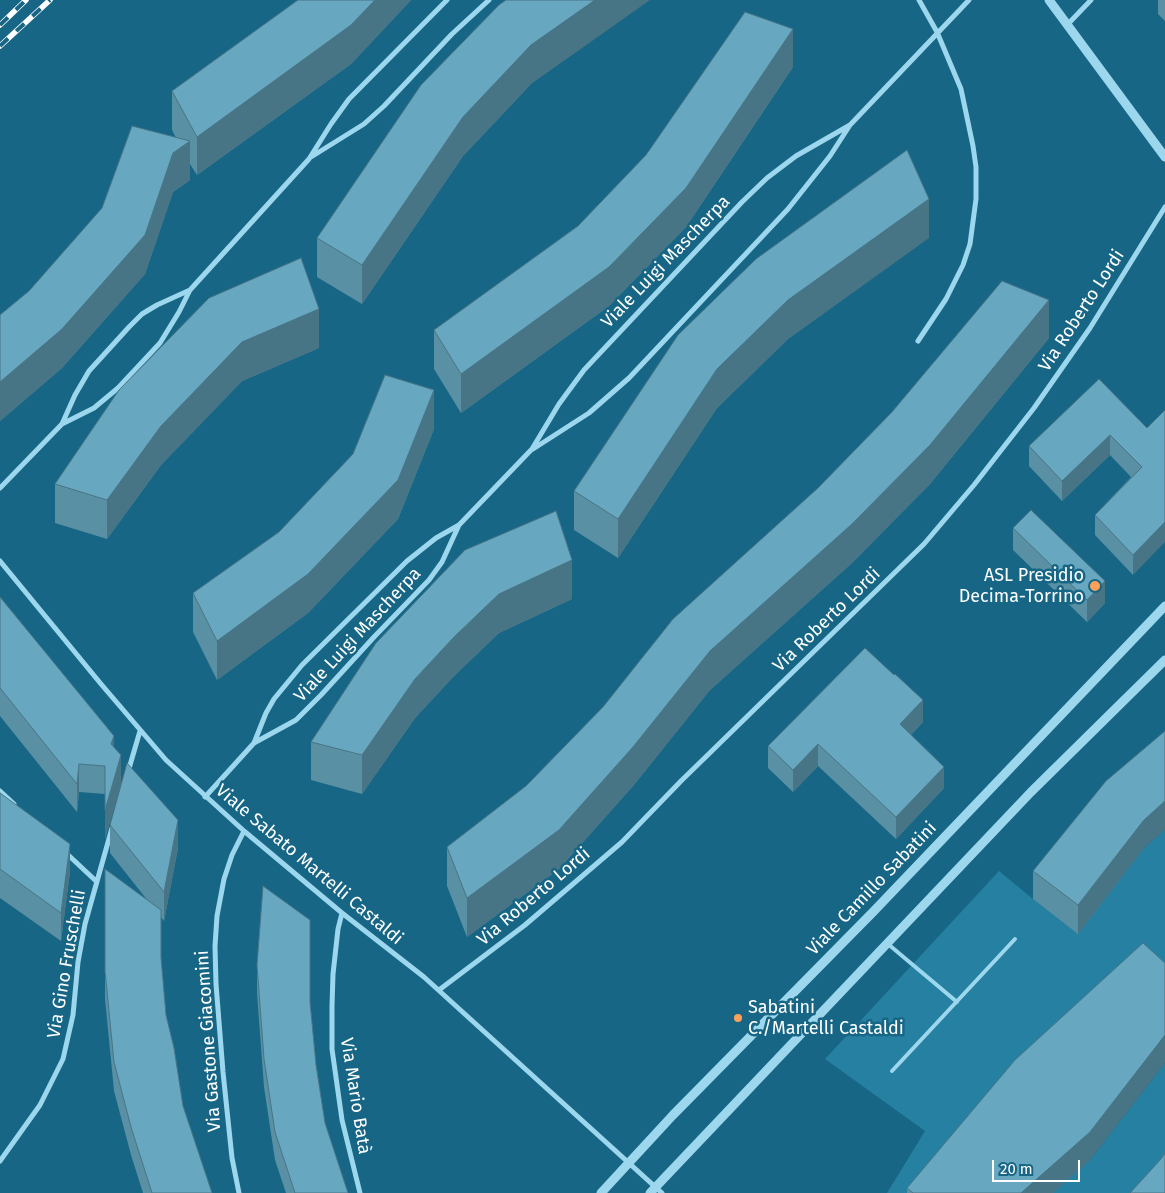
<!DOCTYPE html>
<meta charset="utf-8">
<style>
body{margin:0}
#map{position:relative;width:1165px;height:1193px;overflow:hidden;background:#176685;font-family:"Fira Sans",sans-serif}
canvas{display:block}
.scale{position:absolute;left:992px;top:1160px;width:88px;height:22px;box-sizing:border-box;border:2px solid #fff;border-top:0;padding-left:6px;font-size:15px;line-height:18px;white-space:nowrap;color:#fff;-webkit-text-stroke:4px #176685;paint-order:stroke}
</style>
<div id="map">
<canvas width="1165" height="1193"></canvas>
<div class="scale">20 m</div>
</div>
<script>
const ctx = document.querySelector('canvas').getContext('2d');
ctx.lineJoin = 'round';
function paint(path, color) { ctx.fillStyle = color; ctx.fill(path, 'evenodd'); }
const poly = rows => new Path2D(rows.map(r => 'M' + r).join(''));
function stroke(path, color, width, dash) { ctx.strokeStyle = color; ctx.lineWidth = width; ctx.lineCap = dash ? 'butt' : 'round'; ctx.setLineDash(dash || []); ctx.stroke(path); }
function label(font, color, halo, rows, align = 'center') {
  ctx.font = font + ' "Fira Sans",sans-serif'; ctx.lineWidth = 5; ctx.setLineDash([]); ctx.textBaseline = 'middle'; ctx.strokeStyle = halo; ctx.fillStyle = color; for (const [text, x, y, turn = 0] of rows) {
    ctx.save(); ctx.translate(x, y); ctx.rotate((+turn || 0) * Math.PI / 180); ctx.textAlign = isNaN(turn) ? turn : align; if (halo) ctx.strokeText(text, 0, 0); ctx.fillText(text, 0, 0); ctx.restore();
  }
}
paint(poly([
 [1165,830,1165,991,926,1193,887,1193,925,1131,825,1059,999,871,1033,899,1078,933,1144,848],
 [1165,1063,1165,1181,1155,1193,1053,1193,1090,1160]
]), '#2680a2');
stroke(poly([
 [888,944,957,1002],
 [892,1071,1015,939]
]), '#9cd7ed', 4);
stroke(poly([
 [1068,24,1091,0],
 [311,157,364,124,384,106,452,34,489,0],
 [190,290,309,159,331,124,349,99,447,0],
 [918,341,946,299,963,265,970,244,976,199,976,167,973,146,961,89,937,32,919,0],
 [533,449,589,413,629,378,788,209,830,156,850,125,969,0],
 [0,488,62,424,75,395,89,371,129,327,142,314,157,305,190,290,179,312,160,343,118,388,94,408,62,424],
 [0,561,101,684,166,760,244,831,342,913,424,977,662,1193],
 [254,743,296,720,321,695,374,637,429,580,442,562,459,525],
 [128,772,140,731],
 [0,791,14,804],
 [205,797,254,743,266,713,274,699,302,665,407,561,436,538,459,525,532,449,559,404,584,370,742,202,767,178,796,156,850,125],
 [65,852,96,881],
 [342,913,338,929,333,974,332,1006,332,1049,342,1120,360,1193],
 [439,990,525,925,622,842,681,781,924,544,974,485,1034,408,1090,328,1165,207],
 [0,1161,40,1105,63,1059,73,1015,78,962,85,924,112,828],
 [239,1193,232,1158,223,1072,216,984,215,946,217,916,224,879,232,855,244,831]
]), '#9cd7ed', 5);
stroke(poly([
 [1049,0,1165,157],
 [601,1193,673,1115,873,912,1165,606],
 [650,1193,1031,792,1165,660]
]), '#9cd7ed', 9);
const rail = poly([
 [0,25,26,0],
 [0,46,50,0]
]);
stroke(rail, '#fff', 5.5);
stroke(rail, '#176685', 4, [11]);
paint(poly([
 [298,0,411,0,351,64,197,175,190,164,190,180,173,192,145,274,62,368,0,421,0,315,29,291,176,138,172,130,172,91],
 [1158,0,1165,0,1165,21,1158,14],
 [793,67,686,227,609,306,461,413,434,369,434,330,578,226],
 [531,84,463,156,362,304,317,277,317,238],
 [929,238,788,339,717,408,618,558,574,530,574,491],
 [1049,338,930,484,852,563,710,690,633,786,559,869,467,937,447,886,447,847,526,786],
 [319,348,242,381,161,465,107,539,55,523,55,484,119,390],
 [1147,428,1133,575,1095,535,1095,515,1131,477,1110,455,1062,501,1029,466,1029,446],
 [434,429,398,519,308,613,217,680,193,632,193,593],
 [1013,528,1105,603,1087,622,1013,550],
 [0,597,114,748,121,783,105,839,105,794,79,792,77,812,0,716],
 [572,599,499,633,454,676,415,718,362,794,311,780,311,742,376,643],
 [923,722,911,735,944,788,896,839,818,766,793,792,768,768,768,746],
 [0,793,70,872,61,941,0,898],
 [110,825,178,848,164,921,161,917,161,958,166,1015,183,1106,212,1193,143,1193,131,1155,114,1091,105,999,105,869,148,901,110,853],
 [1144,848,1078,934,1033,899,1033,871],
 [257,965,310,1002,316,1065,325,1123,348,1193,286,1193,275,1160,264,1087,257,993],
 [1090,1160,1053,1193,907,1193,907,1188]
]), '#5990a4');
paint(poly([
 [375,0,411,0,351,64,197,175,197,137],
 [595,0,650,0,531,84,463,156,362,304,362,265,463,117,531,45],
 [793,29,793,67,686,227,609,306,461,413,461,374],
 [190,141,190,180,173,192,145,274,62,368,0,421,0,382,173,153],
 [929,199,929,238,788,339,717,408,618,558,618,519,717,369,788,300],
 [1049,300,1049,338,930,484,852,563,710,690,633,786,559,869,467,937,467,898,710,651],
 [319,309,319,348,242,381,161,465,107,539,107,500,161,426,242,342],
 [434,390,434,429,398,519,308,613,217,680,217,641],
 [1110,435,1110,455,1062,501,1062,481],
 [1165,522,1165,542,1133,575,1133,555],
 [572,560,572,599,499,633,454,676,415,718,362,794,362,755,415,679,454,637,499,594],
 [1105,581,1105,603,1087,622,1087,600],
 [923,700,923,722,900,746,900,724],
 [114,736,114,764,111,744],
 [818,744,818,766,793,792,793,770],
 [121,755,121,783,105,839,105,810],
 [79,764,79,792,77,812,77,784],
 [944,767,944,788,896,839,896,817],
 [1165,801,1165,830,1144,848,1078,934,1078,905,1144,820],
 [178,820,178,848,164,921,164,892],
 [70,844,70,872,61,941,61,913],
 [1165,1035,1165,1063,1090,1160,1053,1193,1021,1193]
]), '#487586');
const building = poly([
 [298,0,375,0,351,25,197,137,172,91,298,0],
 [506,0,595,0,531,45,463,117,362,265,317,238,421,85,499,5,506,0],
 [745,12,793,29,686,188,609,267,461,374,434,330,578,226,646,155,745,12],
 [132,126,190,141,173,153,145,235,62,329,0,382,0,315,29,291,102,208,132,126],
 [907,150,929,199,788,300,717,369,618,519,574,491,678,335,756,259,907,150],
 [301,258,319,309,242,342,161,426,107,500,55,484,119,390,209,298,301,258],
 [1002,281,1049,300,930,445,852,524,710,651,633,747,559,830,467,898,447,847,526,786,603,707,673,619,818,488,892,412,1002,281],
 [385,375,434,390,398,480,308,574,217,641,193,593,279,532,353,454,385,375],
 [1099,379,1147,428,1165,410,1165,522,1133,555,1095,515,1142,467,1110,435,1062,481,1029,446,1099,379],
 [1031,510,1105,581,1087,600,1013,528,1031,510],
 [556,511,572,560,499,594,454,637,415,679,362,755,311,742,376,643,465,550,556,511],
 [0,597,114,736,111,744,121,755,105,810,105,766,79,764,77,784,0,688,0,597],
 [865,648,894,675,895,674,923,700,900,724,944,767,896,817,818,744,793,770,768,746,865,648],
 [1165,731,1165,801,1144,820,1078,905,1033,871,1106,781,1165,731],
 [127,763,178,820,164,892,110,825,127,763],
 [0,793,70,844,61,913,0,869,0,793],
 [105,869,161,910,161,958,166,1015,174,1048,183,1106,212,1193,152,1193,131,1127,114,1062,105,971,105,869],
 [263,886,310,920,310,1002,316,1065,325,1123,348,1193,295,1193,275,1132,264,1059,257,965,263,886],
 [1143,943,1165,963,1165,1035,1090,1132,1021,1193,913,1193,907,1188,1015,1060,1143,943],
 [1165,1153,1165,1193,1130,1193,1161,1159,1165,1153]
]);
paint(building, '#67a7bf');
stroke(building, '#487586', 1);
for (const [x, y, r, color] of [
 [1095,586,6,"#ffa058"],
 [738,1018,5,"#ffa058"]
]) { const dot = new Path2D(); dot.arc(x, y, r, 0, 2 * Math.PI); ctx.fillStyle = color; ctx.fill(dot); stroke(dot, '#176685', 2); }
label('18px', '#fff', '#176685', [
 ["Viale Luigi Mascherpa",666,262,-46],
 ["Via Roberto Lordi",1082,311,-57],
 ["Via Roberto Lordi",827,620,-44],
 ["Viale Luigi Mascherpa",358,635,-47],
 ["Viale Sabato Martelli Castaldi",309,865,40],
 ["Viale Camillo Sabatini",872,889,-46],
 ["Via Roberto Lordi",534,897,-40],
 ["Via Gino Fruschelli",67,964,-80],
 ["Via Gastone Giacomini",209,1041,-94],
 ["Via Mario Batà",355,1096,81]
]);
label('18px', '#fff', '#176685', [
 ["ASL Presidio",1084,576],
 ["Decima-Torrino",1084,597],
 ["Sabatini",748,1008,"left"],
 ["C./Martelli Castaldi",748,1029,"left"]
], 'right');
</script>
